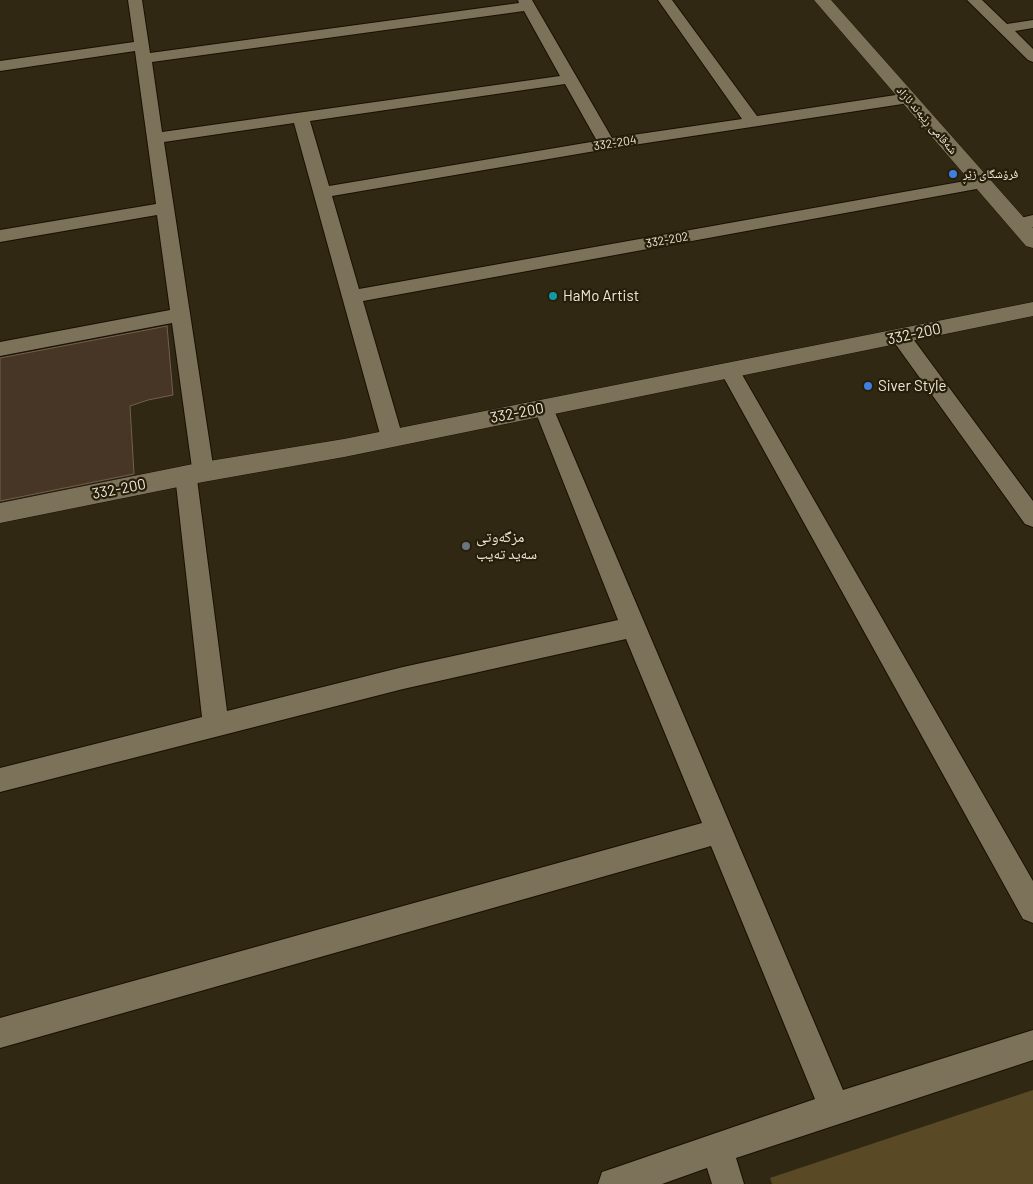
<!DOCTYPE html>
<meta charset="utf-8">
<style>
body{margin:0}
canvas{display:block;background:#302813}
</style>
<canvas width="1033" height="1184"></canvas>
<script>
const ctx = document.querySelector('canvas').getContext('2d');
ctx.lineJoin = 'round';
function paint(path, color) { ctx.fillStyle = color; ctx.fill(path, 'evenodd'); }
const poly = rows => new Path2D(rows.map(r => 'M' + r).join(''));
function stroke(path, color, width, dash) { ctx.strokeStyle = color; ctx.lineWidth = width; ctx.lineCap = dash ? 'butt' : 'round'; ctx.setLineDash(dash || []); ctx.stroke(path); }
function label(font, color, halo, rows, align = 'center') {
  ctx.font = font + ' Barlow,"Noto Naskh Arabic",sans-serif'; ctx.lineWidth = 4.5; ctx.setLineDash([]); ctx.textBaseline = 'middle'; ctx.strokeStyle = halo; ctx.fillStyle = color; for (const [text, x, y, turn = 0] of rows) {
    ctx.save(); ctx.translate(x, y); ctx.rotate((+turn || 0) * Math.PI / 180); ctx.textAlign = isNaN(turn) ? turn : align; if (halo) ctx.strokeText(text, 0, 0); ctx.fillText(text, 0, 0); ctx.restore();
  }
}
paint(poly([
 [1033,1090,1033,1184,772,1184,770,1178]
]), '#594a25');
const building = poly([
 [167,326,173,395,148,400,130,406,134,474,0,501,0,358,167,326]
]);
paint(building, '#473625');
stroke(building, '#725f4d', 1);
const minor = poly([
 [128,0,142,0,150,53,519,3,518,0,532,0,612,138,742,119,658,0,672,0,757,116,909,93,917,98,909,103,607,149,332,196,359,289,982,178,988,179,991,183,988,187,982,188,363,301,403,438,400,444,392,446,384,444,381,438,294,123,164,142,214,472,211,478,203,480,197,479,227,711,403,667,618,620,534,408,537,403,544,400,551,403,843,1090,1033,1030,1033,1060,736,1158,744,1184,712,1184,707,1168,662,1184,598,1184,602,1172,614,1168,815,1099,711,846,0,1048,0,1018,702,823,626,639,403,689,0,792,0,768,202,717,175,475,178,469,186,467,192,468,172,323,0,356,0,342,170,310,157,215,0,242,0,230,156,204,135,51,0,71,0,61,134,42,128,0],
 [524,11,560,76,162,132,152,62,524,11],
 [565,84,597,141,329,186,310,121,565,84],
 [967,0,982,0,1007,24,1033,20,1033,28,1015,31,1033,49,1033,62,1028,60,967,0],
 [1033,215,1033,227,1018,230,1012,228,1009,224,1012,220,1033,215],
 [901,330,908,332,1033,501,1033,527,1025,524,894,342,891,337,894,332,901,330],
 [730,364,737,366,740,371,1033,881,1033,923,1023,919,720,371,723,366,730,364]
]);
const tertiary = poly([
 [814,0,831,0,1033,228,1033,248,1026,246,814,0],
 [1033,302,1033,316,344,457,203,482,0,523,0,503,203,462,344,439,1033,302]
]);
stroke(minor, '#181000', 2);
stroke(tertiary, '#181000', 1);
paint(minor, '#7c725a');
paint(tertiary, '#7c725a');
for (const [x, y, r, color] of [
 [953,174,5,"#3f7fe0"],
 [553,296,5,"#0f9aa8"],
 [868,386,5,"#3f7fe0"],
 [466,546,5,"#6b7280"]
]) { const dot = new Path2D(); dot.arc(x, y, r, 0, 2 * Math.PI); ctx.fillStyle = color; ctx.fill(dot); stroke(dot, '#271e09', 2); }
label('12px', '#ede7da', '#271e09', [
 ["شەقامی ڕێبەند ئازاد",927,120,49],
 ["332-204",615,143,-9],
 ["332-202",667,240,-10]
]);
label('12px', '#ede7da', '#271e09', [
 ["فرۆشگای زێڕ",963,174]
], 'left');
label('15px', '#ede7da', '#271e09', [
 ["HaMo Artist",563,296],
 ["Siver Style",878,386],
 ["مزگەوتی",476,537],
 ["سەید تەیب",476,554]
], 'left');
label('15px', '#ede7da', '#271e09', [
 ["332-200",914,334,-12],
 ["332-200",517,413,-11],
 ["332-200",119,489,-11]
]);
</script>
